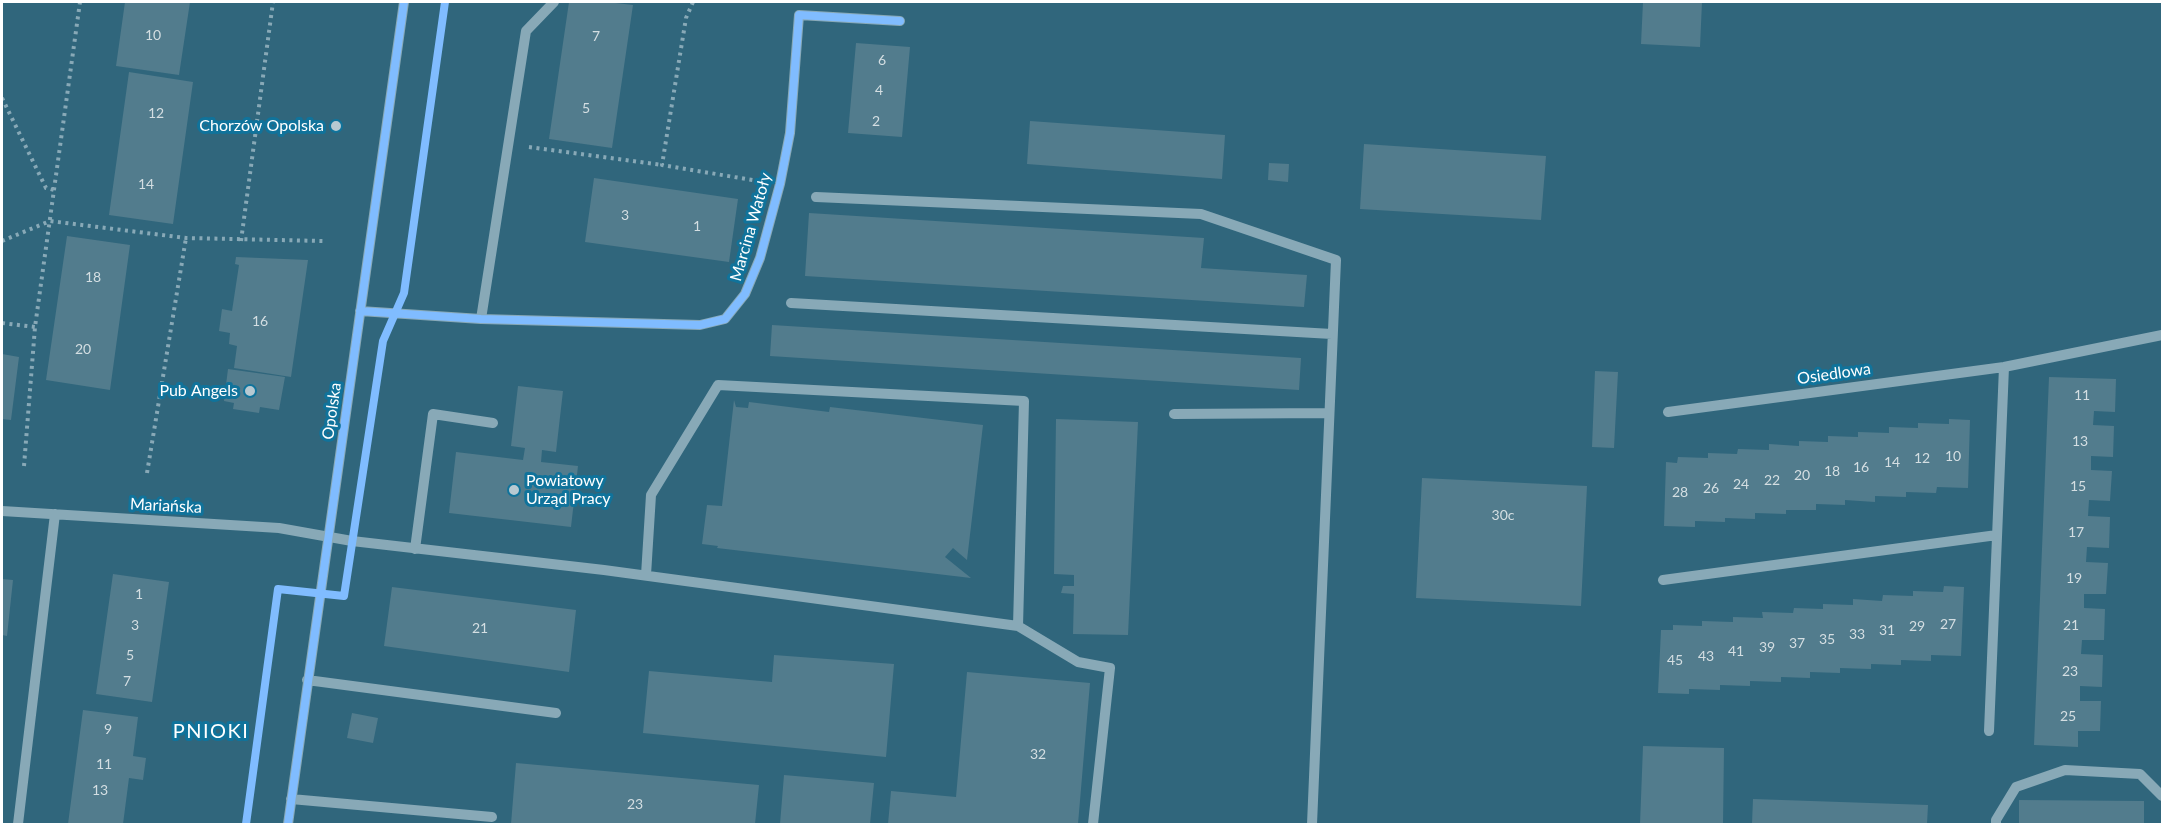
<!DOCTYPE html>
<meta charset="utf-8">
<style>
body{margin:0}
#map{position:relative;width:2164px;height:826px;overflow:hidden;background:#30667c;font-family:Lato,sans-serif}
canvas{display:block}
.frame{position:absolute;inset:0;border:3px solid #fff;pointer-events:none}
</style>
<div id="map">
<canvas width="2164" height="826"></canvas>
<div class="frame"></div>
</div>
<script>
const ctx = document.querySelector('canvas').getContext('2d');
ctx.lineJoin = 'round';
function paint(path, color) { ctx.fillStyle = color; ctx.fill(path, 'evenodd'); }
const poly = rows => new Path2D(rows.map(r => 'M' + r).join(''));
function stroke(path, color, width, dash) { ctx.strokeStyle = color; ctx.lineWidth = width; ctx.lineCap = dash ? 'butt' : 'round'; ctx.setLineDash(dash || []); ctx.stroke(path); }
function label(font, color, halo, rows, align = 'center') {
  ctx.font = font + ' Lato,sans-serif'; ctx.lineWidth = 6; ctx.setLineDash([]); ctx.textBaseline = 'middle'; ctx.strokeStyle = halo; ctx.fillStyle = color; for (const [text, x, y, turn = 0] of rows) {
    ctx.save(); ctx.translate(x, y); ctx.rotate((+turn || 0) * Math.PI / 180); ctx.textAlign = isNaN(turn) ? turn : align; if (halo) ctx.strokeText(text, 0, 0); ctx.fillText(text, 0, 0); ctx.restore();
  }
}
paint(poly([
 [125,2,190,2,179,75,116,66],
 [569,2,607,2,633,5,612,148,549,139],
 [1643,2,1702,2,1700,47,1641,44],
 [856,43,910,47,902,137,848,133],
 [129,72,193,82,173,224,109,215],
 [1030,121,1225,135,1222,179,1027,164],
 [1364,144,1546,156,1541,220,1360,209],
 [1269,163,1289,164,1288,182,1268,180],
 [594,178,738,199,729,262,585,242],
 [809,213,1204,238,1201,268,1307,275,1304,307,805,276],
 [67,236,130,245,110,390,46,380],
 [236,257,308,260,291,377,234,368,237,346,229,344,230,333,219,331,222,309,232,311,239,265,235,264],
 [772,325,1301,358,1299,390,770,356],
 [2,354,19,357,11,420,2,419],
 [228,369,285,377,279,410,260,407,259,413,233,409,234,403,224,401],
 [1595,371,1618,372,1614,448,1592,447],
 [2049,377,2116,379,2115,412,2094,411,2093,425,2114,426,2113,457,2091,456,2091,470,2112,471,2110,501,2089,500,2088,516,2110,517,2109,548,2087,547,2086,562,2108,563,2106,594,2084,594,2084,608,2105,609,2104,640,2082,640,2081,654,2103,655,2102,687,2080,686,2080,701,2101,701,2100,731,2078,731,2078,747,2034,745],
 [518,386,563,391,556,452,542,450,541,462,578,466,571,527,449,513,456,452,523,460,525,448,511,446],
 [734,400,736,407,748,408,749,402,829,412,830,407,983,425,967,560,953,548,945,557,971,578,717,548,718,546,702,544,707,505,722,506],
 [1056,419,1138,422,1128,635,1073,634,1074,594,1061,593,1063,586,1074,586,1074,575,1054,574],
 [1949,419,1970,420,1968,488,1937,487,1936,493,1906,492,1906,497,1875,496,1875,502,1845,500,1845,505,1816,504,1816,510,1786,510,1786,514,1755,513,1755,519,1725,518,1725,522,1695,521,1695,527,1664,526,1666,462,1677,463,1678,457,1708,458,1708,453,1737,454,1738,449,1769,450,1769,444,1799,446,1799,441,1828,442,1828,436,1858,437,1858,432,1889,433,1889,427,1918,428,1918,423,1949,424],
 [1422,478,1587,486,1581,606,1416,598],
 [113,574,169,582,152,702,96,694],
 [2,579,13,580,7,636,2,635],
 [1944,586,1964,587,1961,656,1931,655,1931,661,1901,660,1901,665,1871,664,1871,669,1840,668,1840,673,1810,672,1810,678,1781,677,1781,682,1750,681,1750,686,1720,685,1720,690,1689,689,1689,694,1658,693,1661,630,1673,630,1673,625,1702,626,1702,621,1733,622,1733,617,1763,618,1762,612,1793,613,1794,608,1823,609,1823,604,1853,605,1853,599,1882,601,1883,595,1913,596,1913,591,1943,592],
 [392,587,576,610,569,672,384,646],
 [774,655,894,664,886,757,643,733,649,671,772,682],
 [967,672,1090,683,1078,824,888,824,891,791,956,797],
 [83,710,138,717,133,756,146,758,143,780,129,778,123,824,68,824],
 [352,713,378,718,373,743,347,738],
 [1643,746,1724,748,1723,824,1640,824],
 [516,763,759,785,755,824,511,824],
 [784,775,874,783,870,824,780,824],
 [1753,799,1928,805,1927,824,1752,824],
 [2019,800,2144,801,2144,824,2019,824]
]), '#527c8d');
stroke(poly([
 [693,2,686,18,662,165,758,181],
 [2,98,46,188,54,190],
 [529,147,662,165],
 [2,241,50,221,186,238,324,241],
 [241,241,273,2],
 [2,323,35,327],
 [24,466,35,327,80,2],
 [147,473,186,238]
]), '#88a9b7', 4, [3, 4.5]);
stroke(poly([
 [816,197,1201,214,1336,260,1312,824],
 [791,303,1332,334],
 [360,311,481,319,700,325,725,319,745,294,760,258,780,184,790,133,799,15,900,21],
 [481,319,526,31,554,2],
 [1668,412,2004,367,2162,335],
 [1174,414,1328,413],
 [2,511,279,528,352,541,604,570,1018,626,1078,662,1110,668,1093,824],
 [415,549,433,414,493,423],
 [646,575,651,495,718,385,1024,401,1018,626],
 [1663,580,1997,535],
 [307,680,556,713],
 [1989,731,2004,367],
 [291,799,492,817],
 [18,824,55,514],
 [288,824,404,2],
 [1996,824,1996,820,2016,787,2065,770,2140,774,2162,796]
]), '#88a9b7', 10);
stroke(poly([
 [360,311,481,319,700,325,725,319,745,294,760,258,780,184,790,133,799,15,900,21],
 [246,824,278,589,344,596,383,341,404,293,445,2],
 [288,824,404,2]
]), '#80bcff', 8);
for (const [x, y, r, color] of [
 [336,126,6,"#b7c9d1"],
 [250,391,6,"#b7c9d1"],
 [514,490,6,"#b7c9d1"]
]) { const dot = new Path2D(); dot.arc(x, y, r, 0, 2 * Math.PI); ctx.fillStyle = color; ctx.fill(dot); stroke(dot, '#10739b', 2); }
label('14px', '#d4dee2', null, [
 ["10",153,35],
 ["7",596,36],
 ["6",882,60],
 ["4",879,90],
 ["5",586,108],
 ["12",156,113],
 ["2",876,121],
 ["14",146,184],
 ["3",625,215],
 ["1",697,226],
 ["18",93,277],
 ["16",260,321],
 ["20",83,349],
 ["11",2082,395],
 ["13",2080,441],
 ["10",1953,456],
 ["12",1922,458],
 ["14",1892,462],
 ["16",1861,467],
 ["18",1832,471],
 ["20",1802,475],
 ["22",1772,480],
 ["24",1741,484],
 ["15",2078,486],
 ["26",1711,488],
 ["28",1680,492],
 ["30c",1503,515],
 ["17",2076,532],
 ["19",2074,578],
 ["1",139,594],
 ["27",1948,624],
 ["3",135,625],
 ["21",2071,625],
 ["29",1917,626],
 ["21",480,628],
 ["31",1887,630],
 ["33",1857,634],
 ["35",1827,639],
 ["37",1797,643],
 ["39",1767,647],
 ["41",1736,651],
 ["5",130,655],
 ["43",1706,656],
 ["45",1675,660],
 ["23",2070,671],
 ["7",127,681],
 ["25",2068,716],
 ["9",108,729],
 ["32",1038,754],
 ["11",104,764],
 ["13",100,790],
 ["23",635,804]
]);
label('16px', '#fff', '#10739b', [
 ["Chorzów Opolska",324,126],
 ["Pub Angels",238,391],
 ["Powiatowy",526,481,"left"],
 ["Urząd Pracy",526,499,"left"]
], 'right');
label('16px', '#fff', '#10739b', [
 ["Marcina Watoły",751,227,-74],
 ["Osiedlowa",1834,374,-8],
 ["Opolska",332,411,-82],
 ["Mariańska",166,506,3]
]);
ctx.letterSpacing = '1.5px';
label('20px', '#fff', '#10739b', [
 ["PNIOKI",211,732]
]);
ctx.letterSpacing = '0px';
</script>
